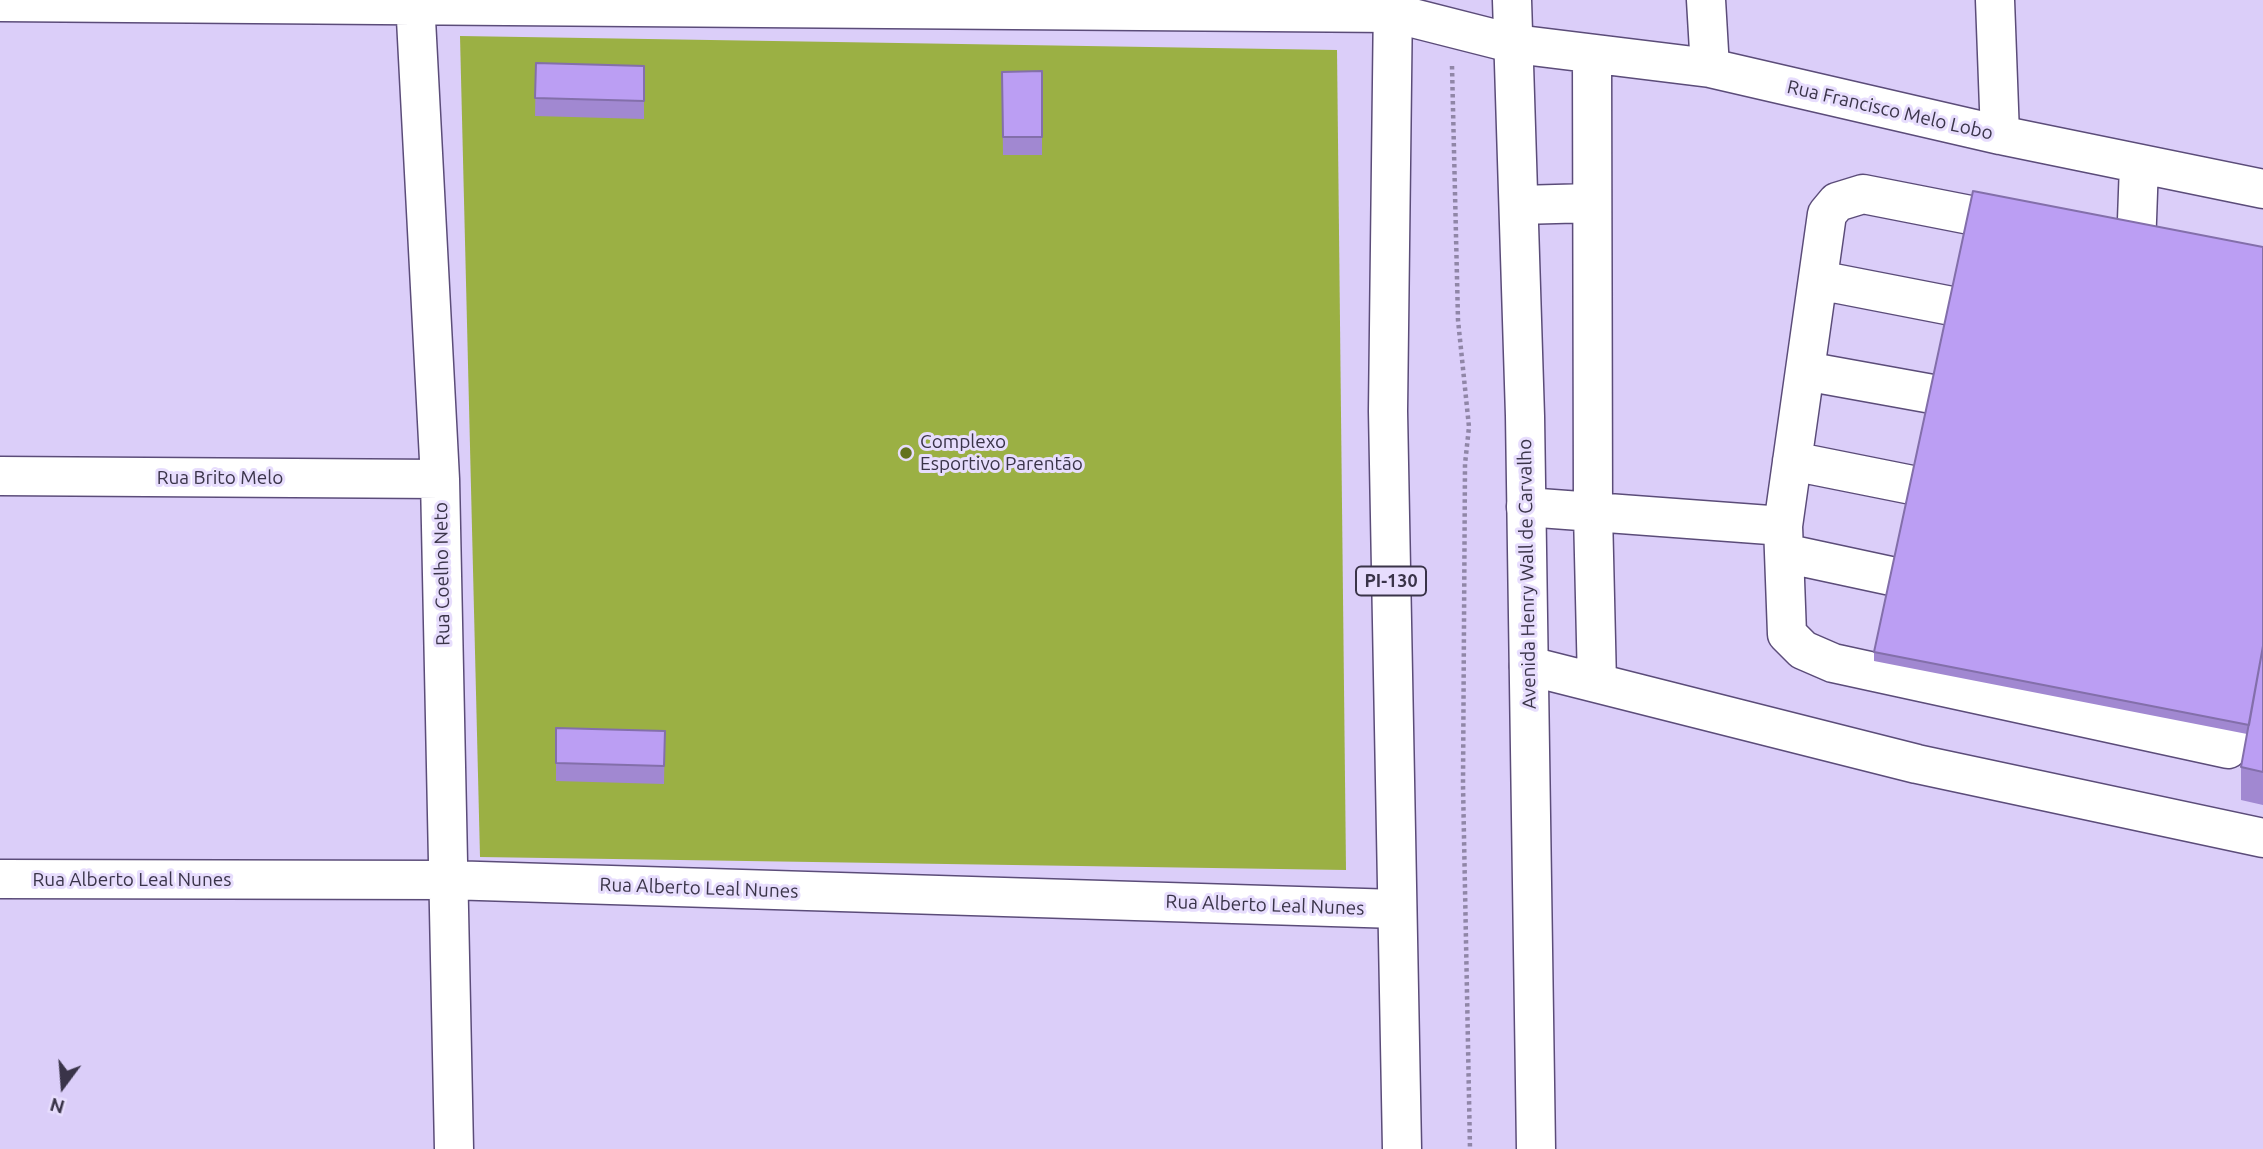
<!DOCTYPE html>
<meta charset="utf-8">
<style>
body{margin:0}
#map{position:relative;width:2263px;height:1149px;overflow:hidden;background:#dbcef9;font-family:Ubuntu,sans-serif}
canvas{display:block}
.north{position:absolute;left:28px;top:1051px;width:70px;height:70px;-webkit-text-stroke:5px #e7ddfd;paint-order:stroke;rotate:196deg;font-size:19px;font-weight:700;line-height:28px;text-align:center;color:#3a3449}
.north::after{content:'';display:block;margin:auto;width:24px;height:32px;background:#3a3449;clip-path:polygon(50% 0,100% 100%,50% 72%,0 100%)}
</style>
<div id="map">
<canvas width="2263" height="1149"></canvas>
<div class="north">N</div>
</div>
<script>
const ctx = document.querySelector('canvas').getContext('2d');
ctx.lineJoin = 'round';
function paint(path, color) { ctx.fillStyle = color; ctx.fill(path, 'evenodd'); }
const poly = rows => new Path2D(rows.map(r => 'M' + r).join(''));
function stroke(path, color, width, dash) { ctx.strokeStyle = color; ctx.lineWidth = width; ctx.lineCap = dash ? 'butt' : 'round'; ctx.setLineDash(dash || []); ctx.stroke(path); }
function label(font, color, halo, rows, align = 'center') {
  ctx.font = font + ' Ubuntu,sans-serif'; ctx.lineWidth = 6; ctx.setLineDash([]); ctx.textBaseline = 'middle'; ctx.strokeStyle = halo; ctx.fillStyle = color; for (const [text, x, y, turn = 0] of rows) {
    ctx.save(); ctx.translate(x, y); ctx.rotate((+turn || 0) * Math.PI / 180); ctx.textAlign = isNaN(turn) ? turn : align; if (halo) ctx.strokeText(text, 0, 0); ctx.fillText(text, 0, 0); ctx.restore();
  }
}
paint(poly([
 [460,36,1337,50,1346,870,480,857]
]), '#9bb044');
const minor = poly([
 [415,0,440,479,454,1149],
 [1706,0,1710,68],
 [1995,0,2000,135],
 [0,2,1393,13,1515,44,1710,68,2000,135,2263,189],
 [1592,54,1593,513,1597,683],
 [1519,205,1592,203],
 [2021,225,1863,194,1837,202,1827,214,1783,526,1787,634,1803,650,1833,663,2228,749,2240,679],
 [2136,248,2139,164],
 [1818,280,1998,315],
 [1805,371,1982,403],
 [1792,461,1962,495],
 [0,476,440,479],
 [1526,507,1783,526],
 [1784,553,1942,587],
 [1529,666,1917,764,2263,838],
 [0,879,447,880,1397,909]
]);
const major = poly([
 [1393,0,1388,411,1402,1149],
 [1512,0,1525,416,1536,1149]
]);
stroke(minor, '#5b4c79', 41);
stroke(major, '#5b4c79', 41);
stroke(poly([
 [1452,66,1458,320,1469,427,1465,464,1463,785,1470,1149]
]), '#9086a7', 4.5, [3.5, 3.5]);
stroke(minor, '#fff', 38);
stroke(major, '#fff', 38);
paint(poly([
 [536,63,644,66,644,119,535,116],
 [1042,71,1042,155,1003,155,1002,72],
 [2263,247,2263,805,2241,800,2241,767,2247,734,1874,661,1874,652],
 [556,728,665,731,664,784,556,781]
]), '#a188d1');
const building = poly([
 [536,63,644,66,644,101,535,98,536,63],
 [1042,71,1042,137,1003,137,1002,72,1042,71],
 [1973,191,2263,247,2263,646,2249,725,1874,652,1973,191],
 [2263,646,2263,772,2241,767,2263,646],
 [556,728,665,731,664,766,556,763,556,728]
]);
paint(building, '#bb9ef3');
stroke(building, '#836faa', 2);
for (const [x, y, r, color] of [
 [906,453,7,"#63721f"]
]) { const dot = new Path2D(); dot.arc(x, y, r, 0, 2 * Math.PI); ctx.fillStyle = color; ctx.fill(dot); stroke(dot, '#e7ddfd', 2.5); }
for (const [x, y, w] of [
 [1391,581,70]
]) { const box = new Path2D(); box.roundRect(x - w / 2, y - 14.5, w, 29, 5); ctx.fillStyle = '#e7ddfd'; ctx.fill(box); stroke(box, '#3a3449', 2); }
label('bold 18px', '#3a3449', null, [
 ["PI-130",1391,581]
]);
label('19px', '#3a3449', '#e7ddfd', [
 ["Rua Francisco Melo Lobo",1890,110,13],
 ["Rua Brito Melo",220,478],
 ["Rua Coelho Neto",442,574,-91],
 ["Avenida Henry Wall de Carvalho",1527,574,-91],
 ["Rua Alberto Leal Nunes",132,880],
 ["Rua Alberto Leal Nunes",699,888,2],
 ["Rua Alberto Leal Nunes",1265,905,2]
]);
label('19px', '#3a3449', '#e7ddfd', [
 ["Complexo",920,442],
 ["Esportivo Parentão",920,464]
], 'left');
</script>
